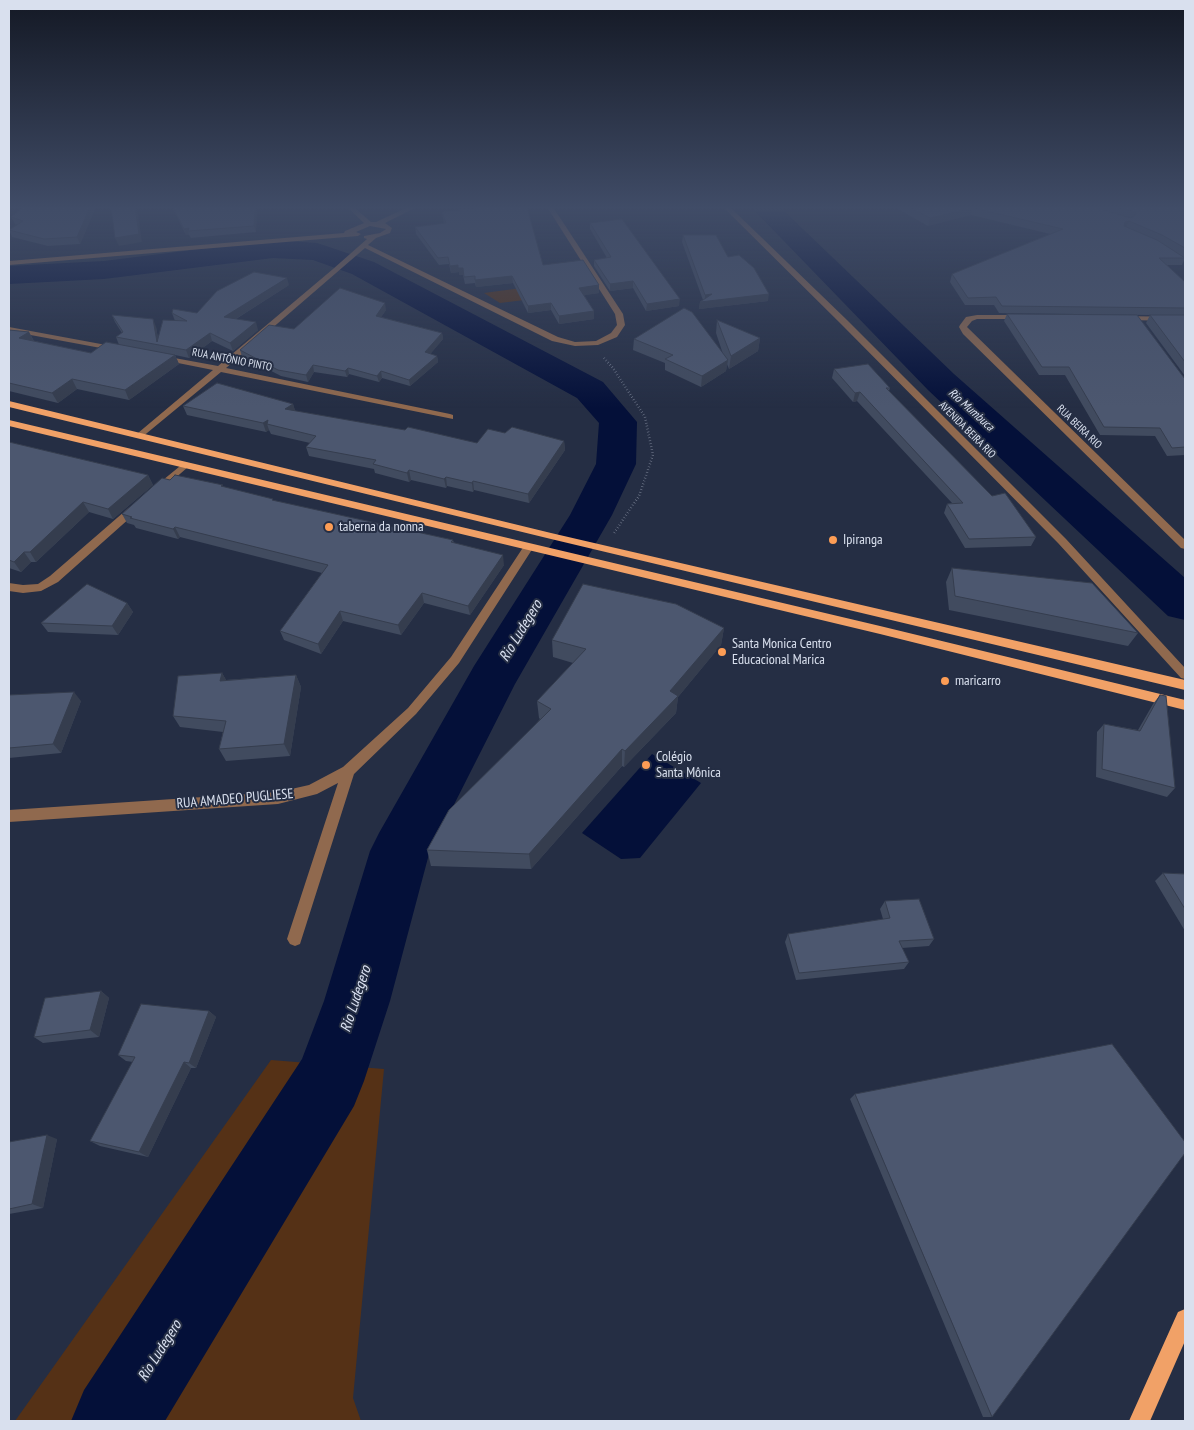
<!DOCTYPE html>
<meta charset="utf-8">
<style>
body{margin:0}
#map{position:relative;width:1194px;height:1430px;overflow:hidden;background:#252e44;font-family:"PT Sans Narrow",sans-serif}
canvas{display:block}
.frame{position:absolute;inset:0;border:10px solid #d9e0ee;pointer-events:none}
</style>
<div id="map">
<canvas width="1194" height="1430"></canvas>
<div class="frame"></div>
</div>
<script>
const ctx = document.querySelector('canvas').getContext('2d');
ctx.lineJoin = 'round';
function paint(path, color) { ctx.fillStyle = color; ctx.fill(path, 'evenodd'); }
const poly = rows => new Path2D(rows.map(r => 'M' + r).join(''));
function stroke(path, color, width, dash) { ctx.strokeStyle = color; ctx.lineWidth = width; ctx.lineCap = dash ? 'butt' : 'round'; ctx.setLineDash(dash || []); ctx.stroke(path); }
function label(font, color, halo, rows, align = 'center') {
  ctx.font = font + ' "PT Sans Narrow",sans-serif'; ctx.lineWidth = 4; ctx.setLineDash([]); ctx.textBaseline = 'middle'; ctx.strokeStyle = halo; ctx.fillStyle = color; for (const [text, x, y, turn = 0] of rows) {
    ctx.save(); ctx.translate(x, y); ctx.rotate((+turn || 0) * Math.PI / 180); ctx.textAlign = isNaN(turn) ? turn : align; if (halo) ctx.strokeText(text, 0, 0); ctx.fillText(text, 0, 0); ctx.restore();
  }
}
paint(poly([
 [581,280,589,292,500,303,484,293],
 [271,1060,384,1069,353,1398,361,1421,15,1421]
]), '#553116');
paint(poly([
 [652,754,701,783,640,858,621,859,582,833]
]), '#041039');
paint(poly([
 [751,207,780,207,954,374,1185,578,1185,620,1168,616,928,390,751,207],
 [273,240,317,243,374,262,603,382,637,422,636,464,612,515,515,684,429,854,390,1001,364,1081,354,1106,165,1421,71,1421,84,1390,302,1059,324,1001,370,851,379,833,474,666,570,515,596,464,599,423,577,398,352,274,313,260,273,258,104,279,9,284,9,266,104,261,273,240]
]), '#041039');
stroke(poly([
 [604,358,613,368,645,417,653,455,639,496,614,533]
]), '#828a9c', 2.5, [0.5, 2.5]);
paint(poly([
 [347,207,354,207,371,222,376,222,408,207,417,207,385,223,392,228,390,233,376,238,368,245,558,337,575,342,596,341,611,333,617,325,615,314,547,207,553,207,623,314,625,325,617,337,598,345,575,346,552,341,365,248,226,368,450,414,453,415,453,419,221,372,141,438,136,435,138,433,213,370,158,359,158,355,218,366,333,269,367,239,364,238,364,236,380,233,386,229,370,226,356,232,361,234,358,236,9,265,9,261,344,233,345,231,364,223,347,207],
 [723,207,730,207,847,320,1066,539,1185,668,1185,679,1181,678,1058,543,841,324,723,207],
 [977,315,1026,315,1026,319,977,319,972,321,967,327,1185,540,1185,549,1181,548,963,334,959,327,960,325,966,317,977,315],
 [1120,316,1185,317,1185,321,1123,320,1119,318,1120,316],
 [9,327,117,347,121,349,117,351,9,331,9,327],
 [185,462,188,463,188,467,158,493,152,493,152,489,185,462],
 [136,504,141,507,140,509,58,582,41,591,23,593,9,591,9,583,23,585,38,584,50,576,132,505,136,504],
 [528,545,533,548,459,663,416,714,354,774,300,944,295,946,290,944,287,939,338,783,317,794,278,804,9,822,9,810,278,792,309,785,343,767,408,708,451,657,524,546,528,545]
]), '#90694e');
paint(poly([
 [9,401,551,533,1185,680,1185,690,551,539,9,407,9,401],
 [9,420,880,626,1185,700,1185,710,880,634,9,426,9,420],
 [1185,1309,1185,1341,1150,1421,1129,1421,1178,1312,1185,1309]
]), '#f1a167');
paint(poly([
 [23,207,96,207,80,244,48,246,12,237,9,230,17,225,15,224,11,217],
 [172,207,257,207,256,232,191,238,189,235,186,235],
 [894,207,1185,207,1185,258,1182,265,1167,265,1185,282,1185,376,1146,323,1150,315,999,313,994,305,965,305,950,282,952,274,1050,234,971,215,928,226],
 [442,212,543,265,599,293,584,295,594,311,594,319,559,324,551,310,528,313,513,283,476,287,475,283,465,284,463,275,459,275,459,272,451,273,449,264,439,265,416,234,415,227,444,224,443,219],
 [590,223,679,306,646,311,633,288,610,291,594,266,594,260,607,258,590,229],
 [683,235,728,257,768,301,699,309,700,302,703,300,682,242],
 [289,285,236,319,258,330,233,351,212,341,189,358,175,355,179,364,129,400,77,389,58,403,9,391,9,330,29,332,34,341,91,353,119,345,116,337,122,333,115,322,112,315,156,327,158,338,175,321,172,313,197,313],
 [386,310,381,317,442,333,443,339,430,354,437,356,438,362,410,386,382,378,379,382,349,374,347,377,314,372,308,382,281,376,242,356,240,350,294,329],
 [1007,314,1185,379,1185,455,1167,456,1155,436,1100,435,1065,375,1039,375,1004,321],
 [717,320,760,338,758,351,729,369,727,364,726,371,701,387,665,370,665,363,633,350,634,339,723,354,716,333],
 [834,369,890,388,889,391,992,496,1036,537,1031,546,965,548,944,513,947,504,952,503,857,401,853,402,832,378],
 [293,404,295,411,477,443,505,433,564,441,565,450,529,503,474,490,473,492,447,486,446,488,411,480,409,482,375,473,374,469,309,456,306,447,310,443,271,434,269,430,266,432,187,415,183,406],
 [9,442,148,475,153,485,113,519,89,512,36,562,31,562,21,572,9,568],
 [170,480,223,487,274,501,453,540,454,543,504,565,470,615,424,603,401,635,343,621,321,654,284,640,280,631,322,573,180,537,178,539,136,528,134,525,127,523,122,514],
 [952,568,1138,633,1128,646,949,610,946,582],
 [127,603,133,612,118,635,48,632,41,623],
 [724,628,721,645,678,697,676,713,624,767,622,766,531,869,431,866,427,850,540,719,539,718,537,701,573,663,553,657,552,640],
 [222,673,226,680,296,675,301,687,290,756,226,761,219,749,223,732,180,727,173,716],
 [9,695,81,701,61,753,9,758],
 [1160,695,1175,788,1167,797,1096,777,1097,732,1104,724,1138,730,1153,704],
 [1163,873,1185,874,1185,931,1155,881],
 [885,901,934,939,929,946,902,948,909,962,904,969,796,980,785,942,788,934,883,919,880,909],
 [101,991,109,998,99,1037,43,1043,34,1037],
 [209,1011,216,1017,196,1068,191,1068,148,1157,100,1146,90,1141,133,1062,126,1061,118,1055],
 [855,1094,992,1417,983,1417,850,1099],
 [57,1139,43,1208,9,1214,9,1142]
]), '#414b5f');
paint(poly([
 [90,207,96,207,80,244,77,237],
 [135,207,137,207,142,242,119,246,115,238],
 [255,207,257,207,256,232,254,226],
 [973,208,971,215,928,226,930,218],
 [1129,221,1126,228,1122,229,1125,222],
 [189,228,188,231,189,235,186,235,184,229],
 [458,265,463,268,463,275,459,275,459,272,451,273,450,266],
 [512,276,513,283,476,287,475,280],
 [287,278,289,285,226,325,224,317],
 [633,281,633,288,610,291,610,284],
 [599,285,599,293,580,296,579,288],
 [712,294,769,294,768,301,699,309,700,302,705,301,705,295],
 [680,299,679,306,646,311,647,304],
 [385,303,386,310,377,323,376,316],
 [551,303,551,310,528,313,528,306],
 [594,311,594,319,559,324,559,316],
 [153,319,156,327,159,345,157,342],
 [256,322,258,330,233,351,230,343],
 [29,332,34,342,19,338],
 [210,333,212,341,189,358,186,350],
 [442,333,443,339,426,359,425,352],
 [760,338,758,351,729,369,731,356],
 [175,355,179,364,129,400,125,390],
 [437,356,438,362,410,386,409,380],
 [728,360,726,371,701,387,702,376],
 [313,365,314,372,308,382,306,375],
 [348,368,349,374,347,377,345,371],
 [381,371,382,378,379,382,377,376],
 [72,379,77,389,58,403,52,393],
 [860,392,857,401,853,402,855,393],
 [293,404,296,413,285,409],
 [268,420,267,424,269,430,266,432,263,423],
 [564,441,565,450,529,503,528,494],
 [409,470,411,480,409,482,407,473],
 [148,475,153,485,113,519,108,509],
 [446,477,447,486,446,488,444,479],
 [473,481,474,490,473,492,472,483],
 [83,502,89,512,36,562,30,552],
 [175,527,180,537,178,539,173,529],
 [24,552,31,562,21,572,14,562],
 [503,555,504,565,470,615,468,606],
 [422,593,424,603,401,635,398,625],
 [127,603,133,612,118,635,112,626],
 [340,611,343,621,321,654,318,644],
 [724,628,721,645,678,697,676,713,624,767,625,751,670,691],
 [222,673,229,685,220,681],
 [296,675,301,687,290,756,284,744],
 [74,692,81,701,61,753,53,744],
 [622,749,622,766,531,869,529,854],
 [101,991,109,998,99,1037,90,1030],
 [209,1011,216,1017,196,1068,189,1063],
 [184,1062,191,1068,148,1157,139,1152],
 [47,1135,57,1139,43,1208,32,1204]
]), '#353d4e');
const building = poly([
 [23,207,90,207,77,237,44,239,9,230,23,221,11,217,23,207],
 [111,207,135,207,139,234,115,238,111,207],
 [173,207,255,207,254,226,188,231,189,228,184,229,173,207],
 [485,207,527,207,543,265,583,260,599,285,579,288,594,311,559,316,551,303,528,306,512,276,475,280,475,276,464,277,463,268,458,268,458,265,450,266,448,257,438,258,415,227,446,223,442,212,485,207],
 [909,207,1093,207,1131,218,1136,214,1135,212,1117,207,1185,207,1185,248,1162,235,1129,221,1125,222,1124,226,1157,240,1185,258,1159,258,1185,282,1185,308,1002,306,996,297,968,298,952,274,1063,229,973,208,930,218,909,207],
 [622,219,680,299,647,304,633,281,610,284,594,260,611,257,590,223,622,219],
 [683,235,716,235,728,257,739,255,754,268,769,294,700,302,712,294,705,295,683,235],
 [254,272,287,278,224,317,256,322,230,343,210,333,186,350,116,337,123,332,112,315,153,319,157,342,163,320,187,321,172,313,173,309,197,313,217,291,254,272],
 [340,288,385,303,376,316,442,333,425,352,437,356,409,380,381,371,377,376,348,368,345,371,313,365,306,375,278,370,240,350,269,325,294,329,340,288],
 [684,308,692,312,728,360,702,376,665,359,673,355,634,339,684,308],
 [1007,314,1137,315,1185,379,1185,447,1172,448,1160,428,1104,427,1069,367,1042,367,1007,314],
 [1150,315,1185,315,1185,362,1150,315],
 [717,320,760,338,731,356,717,320],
 [9,330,29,332,19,338,91,353,106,342,175,355,125,390,72,379,52,393,9,383,9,330],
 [868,364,890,388,886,388,992,496,1005,493,1036,537,969,539,947,504,963,503,860,392,855,393,834,369,868,364],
 [217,383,293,404,285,409,405,430,408,427,477,443,488,429,505,433,512,427,564,441,528,494,473,481,472,483,446,477,444,479,409,470,407,473,373,464,376,460,306,447,316,436,267,424,268,420,263,423,183,406,217,383],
 [9,442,148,475,108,509,83,502,30,552,24,552,14,562,9,560,9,442],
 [175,475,223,485,221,486,273,499,272,500,453,540,451,542,503,555,468,606,422,593,398,625,340,611,318,644,280,631,328,565,175,527,173,529,130,518,132,517,122,514,162,478,170,480,175,475],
 [952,568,1092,583,1138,633,955,596,952,568],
 [87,584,127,603,112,626,41,623,87,584],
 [583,584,676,604,724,628,670,691,678,696,625,751,622,749,529,854,427,850,449,810,551,709,537,701,586,649,552,640,583,584],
 [222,673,220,681,296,675,284,744,219,749,226,721,173,716,178,676,222,673],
 [74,692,53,744,9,748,9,695,74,692],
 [1160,695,1166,696,1175,788,1102,769,1104,724,1140,731,1160,695],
 [1163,873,1185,874,1185,909,1163,873],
 [919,899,934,939,899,941,909,962,799,973,788,934,890,918,885,901,919,899],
 [101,991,90,1030,34,1037,45,998,101,991],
 [141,1004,209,1011,189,1063,184,1062,139,1152,90,1141,135,1057,118,1055,141,1004],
 [1112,1044,1185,1142,1185,1153,992,1417,855,1094,1112,1044],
 [47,1135,32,1204,9,1209,9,1142,47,1135]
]);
paint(building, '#4c576f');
stroke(building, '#353d4e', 1);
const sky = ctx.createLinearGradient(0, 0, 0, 408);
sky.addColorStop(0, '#141925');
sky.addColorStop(0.51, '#404c67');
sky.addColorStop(1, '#404c6700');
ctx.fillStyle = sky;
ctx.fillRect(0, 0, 1194, 408);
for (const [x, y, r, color] of [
 [329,527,5,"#fd9d55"],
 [833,540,5,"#fd9d55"],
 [722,652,5,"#fd9d55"],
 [945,681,5,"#fd9d55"],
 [646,765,5,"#fd9d55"]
]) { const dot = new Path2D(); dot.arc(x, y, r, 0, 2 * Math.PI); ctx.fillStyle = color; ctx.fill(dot); stroke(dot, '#252e44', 2); }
label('11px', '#d9e0ee', '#252e44', [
 ["RUA ANTÔNIO PINTO",232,360,11],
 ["RUA BEIRA RIO",1079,427,44],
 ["AVENIDA BEIRA RIO",967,430,45]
]);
label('italic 12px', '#dce3f3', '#252e44', [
 ["Rio Mumbuca",971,410,42]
]);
label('14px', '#d9e0ee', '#252e44', [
 ["taberna da nonna",339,527],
 ["Ipiranga",843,540],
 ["Santa Monica Centro",732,644],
 ["Educacional Marica",732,660],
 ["maricarro",955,681],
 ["Colégio",656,757],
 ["Santa Mônica",656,773]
], 'left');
label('14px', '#d9e0ee', '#252e44', [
 ["RUA AMADEO PUGLIESE",235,799,-5]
]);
label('italic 15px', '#dce3f3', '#252e44', [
 ["Rio Ludegero",521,631,-59],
 ["Rio Ludegero",356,999,-72],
 ["Rio Ludegero",160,1351,-58]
]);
</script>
